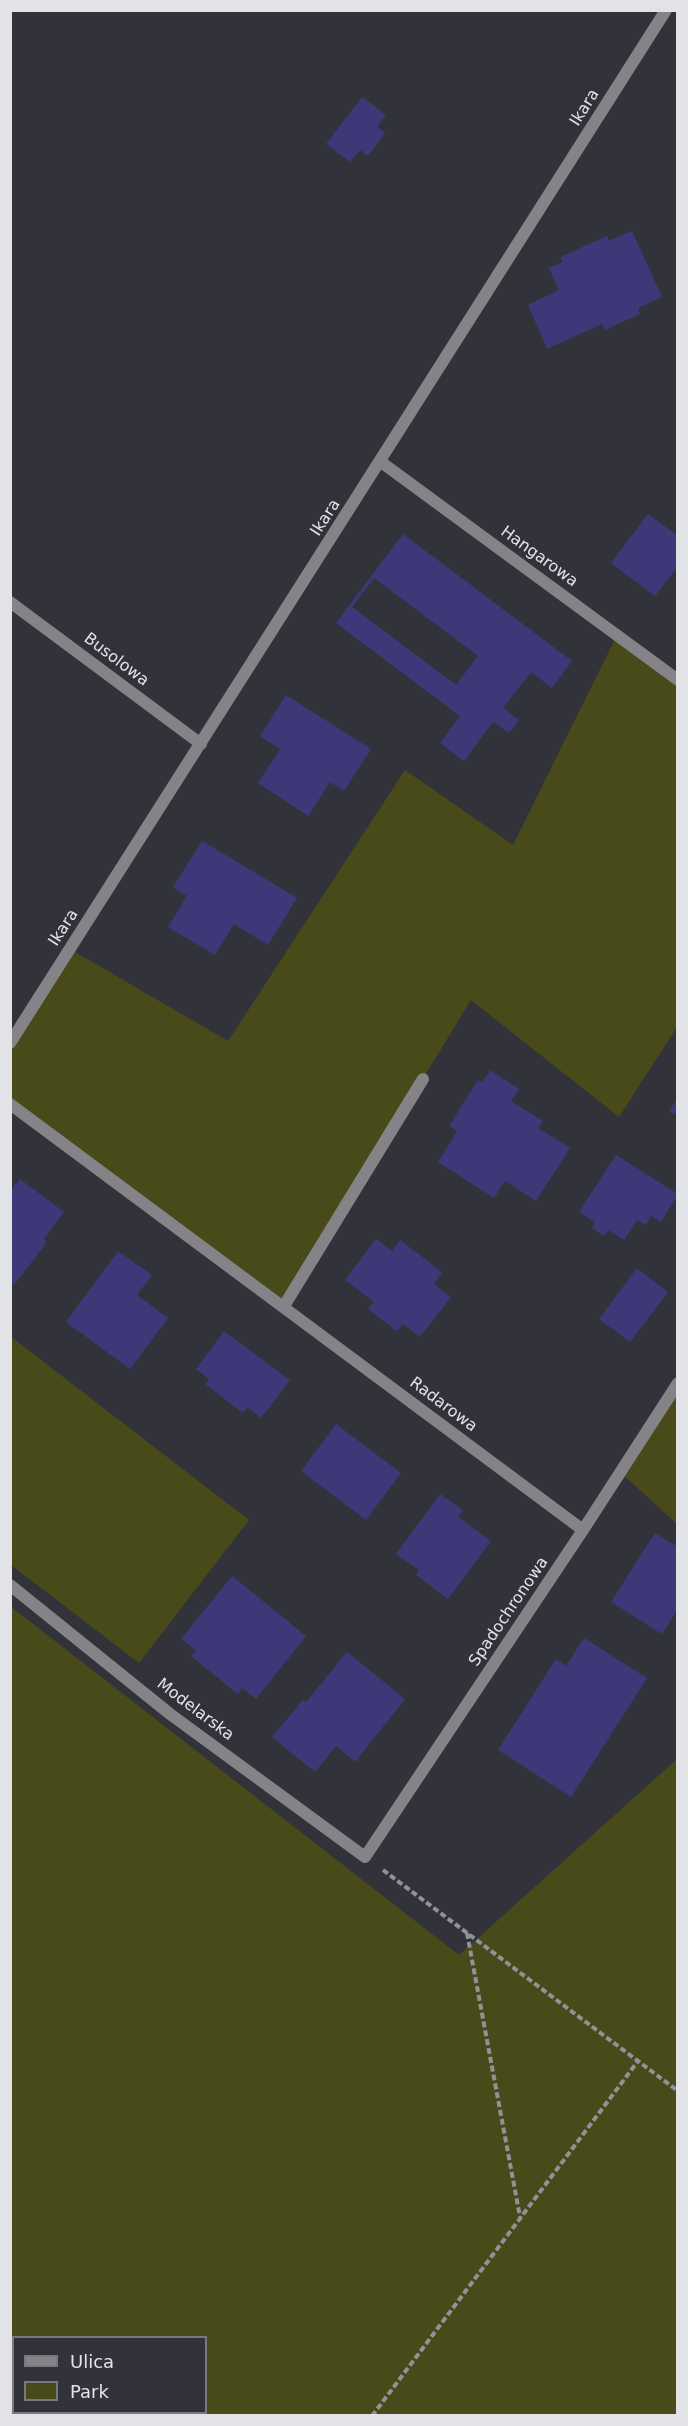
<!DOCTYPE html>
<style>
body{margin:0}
#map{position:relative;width:688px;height:2426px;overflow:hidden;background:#32333a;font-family:"DejaVu Sans",sans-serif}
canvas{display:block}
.frame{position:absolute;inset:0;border:12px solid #e2e3e7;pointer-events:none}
.legend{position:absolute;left:12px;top:2336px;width:195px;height:78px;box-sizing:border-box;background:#32333a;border:2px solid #78797f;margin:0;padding:8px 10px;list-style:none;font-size:18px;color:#e2e3e7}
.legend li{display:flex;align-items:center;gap:12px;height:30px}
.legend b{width:30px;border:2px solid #78797f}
</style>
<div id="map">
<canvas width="688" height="2426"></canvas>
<div class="frame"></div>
<ul class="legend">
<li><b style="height:8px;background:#848488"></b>Ulica</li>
<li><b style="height:16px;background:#484a19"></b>Park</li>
</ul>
</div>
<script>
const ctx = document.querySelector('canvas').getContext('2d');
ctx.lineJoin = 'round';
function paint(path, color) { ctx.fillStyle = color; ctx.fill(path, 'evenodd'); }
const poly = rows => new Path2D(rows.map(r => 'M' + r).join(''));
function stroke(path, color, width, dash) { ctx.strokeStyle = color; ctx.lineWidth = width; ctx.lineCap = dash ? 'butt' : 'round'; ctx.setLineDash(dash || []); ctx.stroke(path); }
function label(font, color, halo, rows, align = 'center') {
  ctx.font = font + ' "DejaVu Sans",sans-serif'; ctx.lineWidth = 5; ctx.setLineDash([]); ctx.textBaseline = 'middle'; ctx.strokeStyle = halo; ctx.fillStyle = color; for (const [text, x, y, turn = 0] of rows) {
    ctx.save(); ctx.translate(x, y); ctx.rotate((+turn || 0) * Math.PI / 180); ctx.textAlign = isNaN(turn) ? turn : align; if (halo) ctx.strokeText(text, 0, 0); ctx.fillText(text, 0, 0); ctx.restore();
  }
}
paint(poly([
 [617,635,677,680,677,1027,619,1117,471,1000,284,1306,11,1104,11,1043,70,949,228,1041,405,770,513,845],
 [10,1336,249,1520,139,1663,11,1565],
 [677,1383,677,1524,620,1472],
 [10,1606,459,1955,677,1759,677,2415,11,2415],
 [14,2338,206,2338,206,2412,14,2412]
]), '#484a19');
paint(poly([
 [362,97,386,115,377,127,385,133,368,156,360,150,350,162,326,144],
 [632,231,662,297,638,308,640,314,605,330,602,324,547,349,528,305,559,290,549,268,563,262,560,257,607,236,609,241],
 [648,514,678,536,678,566,655,596,611,563],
 [403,534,572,661,552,688,531,672,503,708,519,720,509,733,493,722,464,761,440,743,460,716,336,623],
 [374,578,478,656,456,685,352,607],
 [286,695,371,749,344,791,330,782,308,816,258,783,280,749,260,736],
 [202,841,297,898,268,945,234,924,215,955,168,927,187,896,173,887],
 [490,1070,519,1089,511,1101,543,1121,538,1128,570,1148,536,1201,505,1181,494,1198,438,1162,457,1131,449,1126,478,1080,482,1083],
 [678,1098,678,1116,669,1111],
 [616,1155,678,1194,661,1222,651,1216,646,1225,637,1220,624,1240,608,1230,604,1236,592,1228,595,1222,579,1212],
 [20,1179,64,1212,44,1239,47,1242,14,1285,10,1282,10,1191],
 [376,1239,392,1251,400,1240,442,1272,434,1284,451,1297,420,1337,403,1324,397,1331,368,1309,374,1302,345,1280],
 [118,1251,152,1275,137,1295,168,1318,130,1369,66,1322],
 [637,1268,668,1292,630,1342,599,1319],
 [224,1331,290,1380,261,1418,248,1407,243,1413,205,1384,209,1379,196,1369],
 [336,1424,401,1473,366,1520,301,1471],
 [440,1494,463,1510,458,1517,491,1541,448,1599,416,1575,419,1570,396,1554],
 [655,1533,678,1547,678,1609,662,1634,611,1602],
 [232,1576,306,1636,256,1699,242,1688,238,1694,191,1656,196,1650,181,1639],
 [584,1638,647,1678,571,1797,498,1750,556,1659,566,1666],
 [347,1652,405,1699,355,1762,336,1746,315,1772,272,1737,303,1700,306,1702]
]), '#3d3978');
stroke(poly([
 [383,1870,678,2091],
 [467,1933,520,2217],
 [372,2416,638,2061]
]), '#919297', 4, [6, 3]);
stroke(poly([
 [381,462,678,680],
 [10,602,201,744],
 [10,1043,666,10],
 [10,1104,583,1530],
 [284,1306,423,1079],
 [10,1585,170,1714,365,1857,583,1530,678,1383]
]), '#848488', 12);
label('16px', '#e2e3e7', '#32333a', [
 ["Ikara",585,108,-58],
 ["Ikara",326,518,-57],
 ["Hangarowa",539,557,36],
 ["Busolowa",116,660,37],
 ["Ikara",64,928,-57],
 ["Radarowa",443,1405,37],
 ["Spadochronowa",509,1612,-56],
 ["Modelarska",195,1710,37]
]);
</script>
